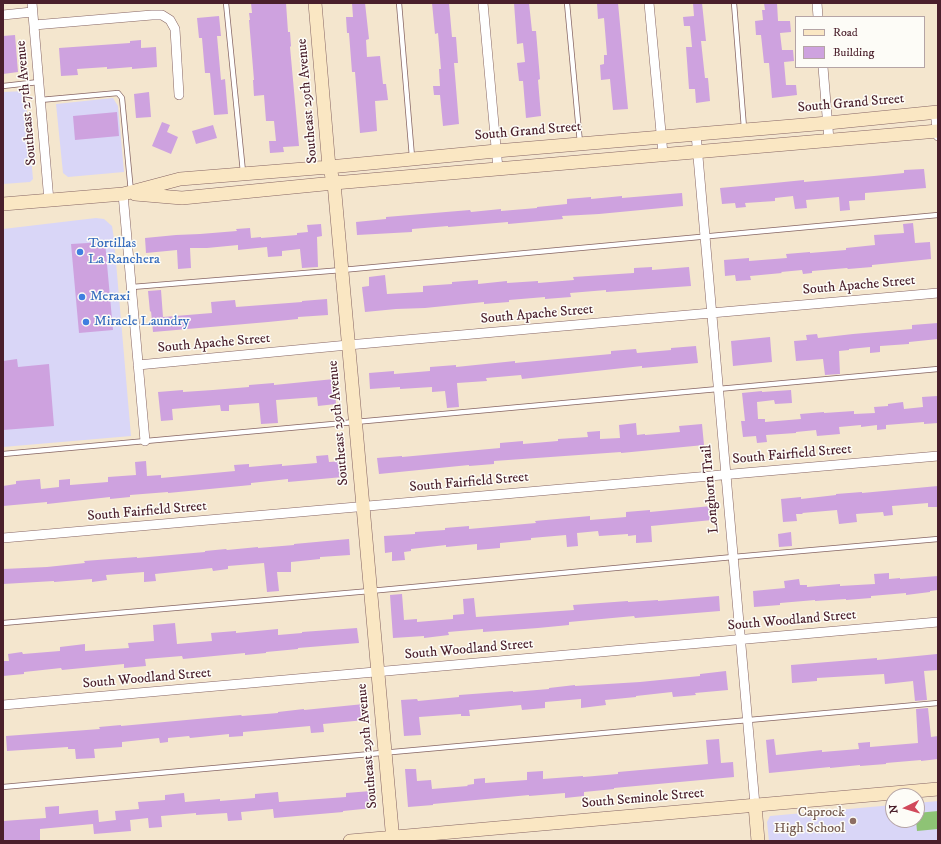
<!DOCTYPE html>
<style>
body{margin:0}
#map{position:relative;width:941px;height:844px;overflow:hidden;background:#f4e6ce;font-family:"IM FELL DW Pica",serif}
canvas{display:block}
.frame{position:absolute;inset:0;border:4px solid #4a1f2b;pointer-events:none}
.legend{position:absolute;left:795px;top:16px;width:130px;height:52px;box-sizing:border-box;background:#fdfcf7;border:1px solid #b5a4a5;margin:0;padding:5px 7px;list-style:none;font-size:12px;color:#4a1f2b}
.legend li{display:flex;align-items:center;gap:8px;height:20px}
.legend b{width:20px;border:1px solid #b5a4a5}
.north{position:absolute;left:885px;top:788px;width:40px;height:40px;box-sizing:border-box;background:#fdfcf7;border:1px solid #b5a4a5;border-radius:50%;rotate:265deg;font-size:11px;font-weight:700;line-height:16px;text-align:center;color:#4a1f2b}
.north::after{content:'';display:block;margin:auto;width:14px;height:18px;background:#d1495b;clip-path:polygon(50% 0,100% 100%,50% 72%,0 100%)}
</style>
<div id="map">
<canvas width="941" height="844"></canvas>
<div class="frame"></div>
<ul class="legend">
<li><b style="height:5px;background:#fae7c3"></b>Road</li>
<li><b style="height:11px;background:#cea2df"></b>Building</li>
</ul>
<div class="north">N</div>
</div>
<script>
const ctx = document.querySelector('canvas').getContext('2d');
ctx.lineJoin = 'round';
function paint(path, color) { ctx.fillStyle = color; ctx.fill(path, 'evenodd'); }
const poly = rows => new Path2D(rows.map(r => 'M' + r).join(''));
function stroke(path, color, width, dash) { ctx.strokeStyle = color; ctx.lineWidth = width; ctx.lineCap = dash ? 'butt' : 'round'; ctx.setLineDash(dash || []); ctx.stroke(path); }
function label(font, color, halo, rows, align = 'center') {
  ctx.font = font + ' "IM FELL DW Pica",serif'; ctx.lineWidth = 3; ctx.setLineDash([]); ctx.textBaseline = 'middle'; ctx.strokeStyle = halo; ctx.fillStyle = color; for (const [text, x, y, turn = 0] of rows) {
    ctx.save(); ctx.translate(x, y); ctx.rotate((+turn || 0) * Math.PI / 180); ctx.textAlign = isNaN(turn) ? turn : align; if (halo) ctx.strokeText(text, 0, 0); ctx.fillText(text, 0, 0); ctx.restore();
  }
}
paint(poly([
 [25,91,33,179,30,182,3,184,3,92],
 [113,98,118,106,124,172,68,177,63,173,56,104],
 [96,218,104,219,112,226,114,239,131,436,3,447,3,229],
 [938,801,938,841,769,841,767,822,770,816,893,805,893,820,917,820,917,803]
]), '#d9d6f7');
paint(poly([
 [938,811,938,829,917,831,916,820,917,820,917,813]
]), '#8ec375');
paint(poly([
 [251,3,286,3,288,32,290,32,291,46,290,47,299,146,283,147,284,152,270,153,269,141,276,141,274,121,266,121,264,95,254,96,253,80,254,80,249,20,250,20,249,13,252,13],
 [352,3,365,3,369,39,366,40,367,57,380,56,383,84,386,84,388,100,375,101,377,131,360,133,355,72,352,72,349,33,347,33,346,17,353,17],
 [432,3,449,3,452,37,456,37,458,63,454,63,459,124,443,126,440,95,434,95,433,86,440,86,439,69,441,69,438,33,435,34],
 [514,3,529,3,532,31,536,31,540,79,538,80,541,116,526,118,523,81,519,81,517,63,525,62,523,43,517,44],
 [597,3,618,3,628,109,613,110,610,79,601,80,600,65,604,64,604,55,607,55,604,18,598,19],
 [693,3,702,3,706,41,701,41,705,78,708,78,710,101,696,103,695,89,689,89,686,47,692,47,690,26,684,26,683,17,694,16],
 [764,3,777,3,778,21,790,21,791,32,780,33,782,50,793,50,794,61,784,62,786,85,796,85,797,95,772,98,769,63,764,63,761,35,756,35,755,21,763,20,762,10,765,10],
 [219,16,221,36,217,36,221,80,225,79,228,114,214,115,210,73,205,73,202,38,199,38,197,18],
 [15,35,18,72,3,74,3,36],
 [141,40,141,48,156,47,157,67,132,69,132,67,107,69,107,67,77,69,78,75,61,76,59,48,130,43,130,41],
 [149,92,151,117,136,118,134,94],
 [117,112,119,136,75,140,73,116],
 [162,122,170,125,167,132,178,137,171,154,152,146],
 [213,125,217,138,196,144,192,131],
 [924,169,926,188,865,193,865,200,849,201,850,210,840,211,839,197,806,200,807,208,795,209,793,196,775,198,775,201,745,203,746,207,736,208,735,203,722,204,720,188,774,183,804,180,804,182,874,176,904,173,904,170],
 [682,193,683,206,599,214,562,216,563,219,508,224,508,222,448,227,448,226,412,229,412,232,357,235,356,222,386,219,386,217,470,210,471,212,501,209,501,211,537,208,537,207,567,204,567,199,591,197,591,199,622,196,622,198],
 [913,223,915,243,930,242,931,259,872,265,872,267,848,269,847,268,812,271,812,273,803,274,802,270,781,272,782,273,750,276,751,280,736,281,735,275,725,276,724,260,749,258,749,261,787,258,786,254,810,252,810,253,846,250,846,248,875,245,874,235,904,233,903,224],
 [321,224,322,236,317,237,318,267,302,268,300,249,282,251,282,256,268,257,267,247,238,250,238,245,207,248,190,248,191,268,178,269,177,250,146,253,145,238,176,235,200,234,237,231,236,229,250,228,251,238,261,237,261,238,297,235,297,233,308,232,307,225],
 [105,242,113,330,79,333,71,244],
 [652,267,652,270,689,267,691,286,606,292,606,290,570,293,571,297,545,299,545,297,509,300,509,302,484,304,484,302,425,308,396,309,365,312,362,287,369,286,369,277,385,275,387,294,423,292,423,286,452,284,452,282,478,280,478,284,507,281,507,283,538,281,538,283,574,280,573,277,634,273,634,268],
 [161,290,163,317,212,313,211,302,235,300,236,307,302,302,302,301,327,299,328,315,298,317,298,319,268,322,153,332,151,311,150,312,148,291],
 [938,323,938,339,909,342,909,344,880,346,880,352,870,353,870,347,849,349,849,350,839,351,840,374,825,375,823,359,796,361,794,341,807,340,806,335,817,334,818,338,853,334,912,329,912,325],
 [770,337,772,362,733,366,731,341],
 [696,346,698,363,642,368,642,366,522,379,521,375,486,378,487,381,457,383,459,407,447,408,445,391,432,392,432,387,400,389,400,387,370,389,369,373,394,371,394,374,430,371,430,367,456,365,456,367,515,361,515,363,611,354,611,351,636,349,637,353,671,350,671,348],
 [17,359,18,367,49,364,54,426,3,430,3,361],
 [334,379,336,404,318,406,317,397,276,400,278,423,261,424,259,403,229,405,229,411,221,411,220,405,172,409,173,420,161,421,158,392,183,390,183,392,213,390,249,387,249,385,274,383,274,385],
 [791,390,792,403,775,404,774,400,757,402,758,419,765,419,765,422,801,419,800,414,824,412,824,413,854,411,854,414,875,413,874,407,888,406,888,404,903,402,904,409,923,407,922,397,937,396,938,402,938,423,924,424,924,422,886,425,886,429,877,430,877,425,861,427,861,425,839,427,840,434,817,436,816,430,796,432,796,433,766,435,767,442,757,443,756,436,743,437,741,421,745,421,742,393,762,391,762,392],
 [636,423,637,435,645,434,645,435,680,432,679,426,702,424,704,445,621,453,621,452,494,461,494,464,469,466,469,465,379,474,377,458,402,456,402,457,500,448,500,443,523,441,523,444,558,441,558,439,588,437,587,432,600,431,600,439,620,438,619,425],
 [328,455,329,462,342,461,343,477,288,482,288,479,251,483,251,485,168,493,168,492,130,495,130,497,110,499,110,497,47,504,47,502,3,506,3,486,16,484,16,481,40,479,41,489,59,487,59,480,70,479,70,485,108,482,108,477,136,475,135,462,146,461,147,476,161,475,161,478,235,471,234,465,249,464,249,467,282,464,282,466,317,463,316,456],
 [938,486,938,507,928,507,928,503,892,506,893,515,884,516,883,512,856,514,857,522,839,524,837,510,802,513,803,514,796,514,797,521,783,522,781,499,801,497,801,499,836,495,836,494,862,492,862,493],
 [711,506,712,520,651,526,652,542,636,543,636,535,628,536,628,534,599,536,598,531,577,533,578,546,567,547,566,535,531,538,531,540,500,543,500,548,477,550,477,544,446,547,446,545,411,549,411,551,404,552,405,560,392,561,392,552,385,553,384,536,415,534,415,532,445,530,445,528,469,526,469,529,536,523,535,521,590,516,590,520,626,517,626,512,650,510,650,512],
 [791,532,792,546,779,547,778,534],
 [349,539,350,555,320,557,320,559,291,562,291,572,277,572,279,591,267,592,264,563,228,566,228,569,213,571,212,568,155,574,156,581,144,582,144,572,106,575,107,580,92,582,92,579,54,582,54,581,3,584,3,569,47,567,85,563,84,561,137,557,137,558,205,552,205,551,226,549,227,550,258,547,258,548,294,545,294,544],
 [889,573,889,579,900,578,900,579,938,576,938,590,930,591,930,592,906,595,906,593,871,596,871,598,846,600,846,599,815,601,815,600,780,603,780,605,754,607,753,591,785,588,784,581,799,579,800,585,807,585,807,587,840,584,840,586,875,584,874,574],
 [402,594,404,620,417,619,417,622,453,619,453,615,464,614,463,599,474,598,476,617,574,610,573,605,628,601,628,602,658,600,658,601,719,596,720,611,635,618,634,616,569,622,569,625,538,628,483,632,483,629,448,632,449,635,424,638,424,636,393,638,390,595],
 [175,623,177,644,212,641,211,633,236,631,236,633,278,629,278,635,302,633,302,632,357,628,359,643,298,648,298,649,266,652,266,653,245,655,245,653,183,659,182,656,145,659,146,666,124,668,124,664,62,670,61,668,24,672,24,674,3,676,3,661,9,661,8,654,22,652,23,654,60,651,60,647,85,644,85,651,129,648,128,643,154,641,153,625],
 [937,654,938,670,924,671,927,700,915,701,913,681,885,684,884,674,817,678,817,681,792,683,791,665,877,658,877,660],
 [726,671,728,690,695,693,696,695,673,697,672,692,636,696,636,697,605,700,606,705,581,708,581,699,545,702,545,708,522,710,521,705,469,710,470,716,461,716,461,714,419,717,421,735,404,736,401,700,417,699,418,701,459,697,459,695,513,691,513,692,549,689,549,688,575,685,575,686,640,682,700,676,700,674],
 [364,704,365,720,323,724,324,732,311,733,310,726,243,732,243,736,229,737,229,734,190,738,189,736,168,738,168,742,160,743,159,738,122,742,122,747,94,749,95,758,76,759,75,749,68,749,68,747,7,751,6,736,100,729,99,727,121,725,121,726,241,715,242,716,278,713,278,712,304,709,304,710],
 [928,708,931,737,938,736,938,759,921,761,921,760,886,763,886,764,860,766,860,765,830,768,830,767,769,773,766,740,774,739,776,755,822,750,822,752,859,749,858,743,870,742,870,747,918,743,916,709],
 [719,739,721,763,733,762,734,777,614,788,614,789,584,792,584,796,565,798,565,793,529,796,529,795,433,804,433,805,408,807,405,769,416,769,417,781,431,780,432,789,468,786,467,785,474,784,474,779,485,778,485,783,527,780,527,772,543,771,543,779,583,776,583,777,618,774,618,772,708,764,706,740],
 [371,791,373,808,343,811,343,812,274,818,273,809,241,812,242,820,228,821,227,813,196,815,196,813,161,816,162,827,149,828,148,818,130,820,131,831,94,834,93,824,40,829,40,840,25,841,3,841,3,821,46,818,45,807,59,806,59,814,98,810,99,822,116,820,115,811,139,809,138,802,165,800,165,795,184,793,185,802,220,799,220,801,255,798,255,794,278,792,279,802,346,797,346,793]
]), '#cea2df');
const lane = poly([
 [226,3,243,172],
 [399,3,412,157],
 [567,3,580,143],
 [734,3,744,128],
 [3,86,39,82],
 [40,100,118,93,122,98,131,192],
 [132,287,342,270,938,215],
 [3,454,938,369],
 [3,623,370,591,733,557,938,539],
 [3,787,938,703]
]);
const street = poly([
 [32,3,49,201],
 [483,3,498,169],
 [649,3,663,154],
 [817,3,818,17],
 [3,15,32,12],
 [34,25,152,15,162,15,170,20,175,29,179,95],
 [823,67,829,140],
 [935,112,938,136],
 [696,134,755,805],
 [123,194,145,441],
 [138,365,348,345,938,293],
 [3,538,938,456],
 [3,705,938,622]
]);
const secondary = poly([
 [315,3,329,167,334,183,393,841],
 [135,194,182,198,334,183,938,131],
 [3,204,123,194,131,192,180,179,329,167,496,151,828,123,938,112],
 [755,805,758,841],
 [350,841,938,789]
]);
stroke(lane, '#866564', 6);
stroke(street, '#866564', 10);
stroke(secondary, '#866564', 14);
stroke(lane, '#fff', 4.5);
stroke(street, '#fff', 9);
stroke(secondary, '#fae7c3', 13);
for (const [x, y, r, color] of [
 [80,252,4,"#3f7fe0"],
 [82,297,4,"#3f7fe0"],
 [86,322,4,"#3f7fe0"],
 [853,821,4,"#8d6e63"]
]) { const dot = new Path2D(); dot.arc(x, y, r, 0, 2 * Math.PI); ctx.fillStyle = color; ctx.fill(dot); stroke(dot, '#fdfcf7', 1.5); }
label('14px', '#4a1f2b', '#fdfcf7', [
 ["Southeast 29th Avenue",308,101,-95],
 ["Southeast 27th Avenue",27,103,-95],
 ["South Grand Street",851,104,-5],
 ["South Grand Street",528,132,-5],
 ["South Apache Street",859,286,-5],
 ["South Apache Street",537,315,-5],
 ["South Apache Street",214,344,-5],
 ["Southeast 29th Avenue",339,423,-95],
 ["South Fairfield Street",792,455,-5],
 ["South Fairfield Street",469,483,-5],
 ["Longhorn Trail",711,489,-95],
 ["South Fairfield Street",147,512,-5],
 ["South Woodland Street",792,621,-5],
 ["South Woodland Street",469,650,-5],
 ["South Woodland Street",147,679,-5],
 ["Southeast 29th Avenue",368,746,-95],
 ["South Seminole Street",643,799,-5]
]);
label('14px', '#366cbe', '#fdfcf7', [
 ["Tortillas",88,244],
 ["La Ranchera",88,260],
 ["Meraxi",90,297],
 ["Miracle Laundry",94,322]
], 'left');
label('14px', '#785e54', '#fdfcf7', [
 ["Caprock",845,813],
 ["High School",845,829]
], 'right');
</script>
